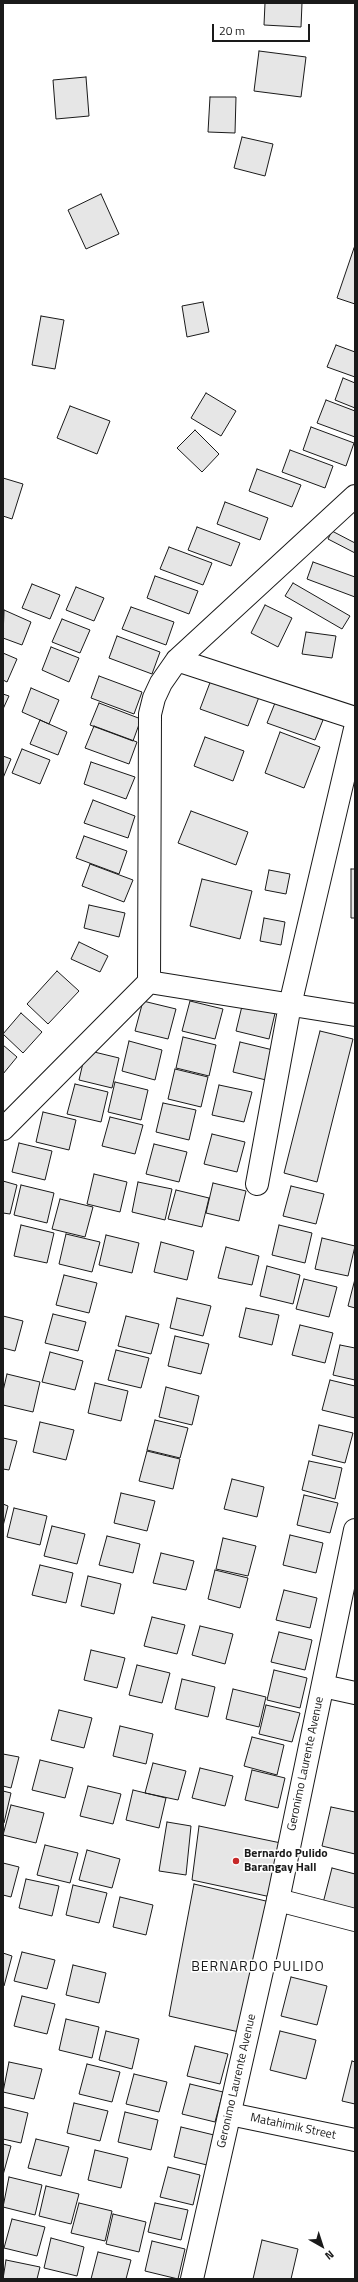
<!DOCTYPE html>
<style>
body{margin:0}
#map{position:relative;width:358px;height:2282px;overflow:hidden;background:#fff;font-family:"Titillium Web",sans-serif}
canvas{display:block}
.frame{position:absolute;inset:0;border:4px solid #1a1a1a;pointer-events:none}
.north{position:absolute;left:302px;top:2226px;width:40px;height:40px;-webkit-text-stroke:3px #fff;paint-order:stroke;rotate:141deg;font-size:11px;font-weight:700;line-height:16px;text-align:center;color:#1a1a1a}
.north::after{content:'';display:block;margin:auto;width:14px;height:18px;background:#1a1a1a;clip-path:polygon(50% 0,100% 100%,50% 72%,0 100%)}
.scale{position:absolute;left:212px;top:24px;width:98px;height:18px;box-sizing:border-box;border:2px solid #1a1a1a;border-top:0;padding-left:5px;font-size:12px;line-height:14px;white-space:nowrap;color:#1a1a1a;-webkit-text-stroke:3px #fff;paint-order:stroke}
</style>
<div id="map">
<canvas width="358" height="2282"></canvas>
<div class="frame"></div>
<div class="north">N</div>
<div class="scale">20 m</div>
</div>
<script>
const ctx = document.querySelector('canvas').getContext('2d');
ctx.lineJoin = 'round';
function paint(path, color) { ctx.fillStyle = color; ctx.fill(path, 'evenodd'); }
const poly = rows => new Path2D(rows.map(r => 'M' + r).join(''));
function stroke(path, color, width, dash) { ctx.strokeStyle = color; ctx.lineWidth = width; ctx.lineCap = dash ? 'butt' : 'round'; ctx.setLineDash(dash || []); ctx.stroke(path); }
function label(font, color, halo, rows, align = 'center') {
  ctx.font = font + ' "Titillium Web",sans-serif'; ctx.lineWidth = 3; ctx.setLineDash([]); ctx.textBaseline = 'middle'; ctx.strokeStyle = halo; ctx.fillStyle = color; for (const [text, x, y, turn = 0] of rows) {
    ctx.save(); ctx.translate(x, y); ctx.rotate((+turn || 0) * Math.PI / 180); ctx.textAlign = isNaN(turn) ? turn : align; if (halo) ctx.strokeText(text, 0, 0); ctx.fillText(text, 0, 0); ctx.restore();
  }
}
const building = poly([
 [265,3,302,3,301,27,264,25,265,3],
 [259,51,306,57,301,97,254,91,259,51],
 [86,77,89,116,56,119,53,80,86,77],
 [210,97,236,97,235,133,208,132,210,97],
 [242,137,273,144,265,176,234,168,242,137],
 [101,194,119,234,86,249,68,210,101,194],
 [354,248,355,248,355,304,337,298,354,248],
 [203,302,209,332,187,337,182,306,203,302],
 [41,316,64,320,55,369,32,365,41,316],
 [336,345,355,352,355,377,327,367,336,345],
 [343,378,355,383,355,408,335,400,343,378],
 [206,393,236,411,221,436,191,418,206,393],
 [326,400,355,411,355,437,317,423,326,400],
 [70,406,110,421,97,454,57,438,70,406],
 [311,427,354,443,346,466,303,450,311,427],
 [195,430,219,454,202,472,177,448,195,430],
 [290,450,333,466,325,488,282,472,290,450],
 [257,469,301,485,292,507,249,491,257,469],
 [3,478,23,484,12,519,3,516,3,478],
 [225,502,268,518,260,540,217,524,225,502],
 [197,527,240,543,231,566,188,550,197,527],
 [332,531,355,543,355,553,328,539,332,531],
 [169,547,212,563,203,585,160,569,169,547],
 [313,562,355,577,355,597,307,579,313,562],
 [155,576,198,591,189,614,147,598,155,576],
 [293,583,350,616,342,629,285,596,293,583],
 [32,584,60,595,50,619,22,608,32,584],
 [76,587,104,598,94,621,66,610,76,587],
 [265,605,292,618,278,647,251,633,265,605],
 [131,607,174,622,166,645,122,629,131,607],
 [4,610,31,622,22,645,3,638,4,610],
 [62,619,90,630,80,653,52,642,62,619],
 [306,632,336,636,332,658,302,654,306,632],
 [117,636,160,652,152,674,109,658,117,636],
 [51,647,79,658,69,682,42,670,51,647],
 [3,653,17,659,7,682,3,680,3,653],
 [99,676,142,692,134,714,91,698,99,676],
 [211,680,259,697,248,726,200,709,211,680],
 [31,688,59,700,49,724,22,712,31,688],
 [3,694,9,696,3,709,3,694],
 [99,703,141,719,133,741,90,725,99,703],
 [275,703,323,720,315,740,267,723,275,703],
 [40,720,67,732,58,755,30,744,40,720],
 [94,726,137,742,129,764,85,748,94,726],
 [280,732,320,747,304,788,265,773,280,732],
 [205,737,244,751,233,781,194,766,205,737],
 [22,749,50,760,40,784,12,773,22,749],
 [3,756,11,759,3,778,3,756],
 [91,762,135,777,126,799,84,784,91,762],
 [93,800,135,816,128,838,84,823,93,800],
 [191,811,248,832,236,865,178,843,191,811],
 [84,836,127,851,119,874,76,858,84,836],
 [90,864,133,880,124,902,82,886,90,864],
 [351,869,355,869,355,918,351,918,351,869],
 [269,870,290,874,286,894,265,890,269,870],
 [202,879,252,891,240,939,190,926,202,879],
 [89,905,125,913,119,937,84,928,89,905],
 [264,918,285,922,281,945,260,941,264,918],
 [79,942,108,956,100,972,71,959,79,942],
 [57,971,79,991,48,1024,27,1004,57,971],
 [143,1001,176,1009,168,1039,135,1031,143,1001],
 [190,1001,223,1009,215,1039,182,1031,190,1001],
 [243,1002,276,1009,269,1039,236,1031,243,1002],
 [21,1013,42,1032,23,1053,3,1034,21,1013],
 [320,1031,353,1039,317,1182,284,1173,320,1031],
 [183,1037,216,1045,209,1076,176,1068,183,1037],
 [129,1041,162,1050,155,1080,122,1071,129,1041],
 [240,1042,273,1050,266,1080,233,1072,240,1042],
 [3,1045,17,1057,3,1074,3,1045],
 [86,1050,119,1058,112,1088,79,1080,86,1050],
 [175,1069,208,1077,201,1107,168,1099,175,1069],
 [115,1082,148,1090,141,1120,108,1112,115,1082],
 [75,1084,108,1092,101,1122,67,1114,75,1084],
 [219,1085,252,1092,244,1122,212,1115,219,1085],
 [163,1103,196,1110,189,1140,156,1132,163,1103],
 [43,1112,76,1120,69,1150,36,1142,43,1112],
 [110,1117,143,1125,135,1154,102,1146,110,1117],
 [212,1134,245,1142,237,1172,204,1164,212,1134],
 [19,1143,52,1151,45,1180,12,1172,19,1143],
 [154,1144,187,1152,179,1182,146,1174,154,1144],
 [94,1174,127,1182,120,1212,87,1204,94,1174],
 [3,1181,17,1185,10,1214,3,1213,3,1181],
 [138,1182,172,1189,165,1220,132,1212,138,1182],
 [213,1183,246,1191,239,1221,206,1213,213,1183],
 [21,1185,54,1193,47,1223,14,1215,21,1185],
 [291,1186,324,1194,316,1224,283,1216,291,1186],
 [176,1190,209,1198,202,1227,168,1219,176,1190],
 [60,1199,93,1207,85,1237,52,1229,60,1199],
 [21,1225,54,1233,47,1263,14,1256,21,1225],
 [279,1225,312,1233,305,1263,272,1255,279,1225],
 [66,1234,100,1242,92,1272,59,1264,66,1234],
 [106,1235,139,1243,132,1273,99,1265,106,1235],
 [322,1238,355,1246,348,1276,315,1269,322,1238],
 [161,1242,194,1251,187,1280,154,1272,161,1242],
 [226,1247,259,1256,252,1285,218,1278,226,1247],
 [267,1266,300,1275,293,1304,260,1296,267,1266],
 [64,1275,97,1283,89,1313,56,1305,64,1275],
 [304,1279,337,1287,329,1317,296,1309,304,1279],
 [355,1279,355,1308,348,1306,355,1279],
 [177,1298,211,1306,203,1336,170,1328,177,1298],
 [246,1308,279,1315,272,1345,239,1337,246,1308],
 [53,1314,86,1322,78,1351,45,1343,53,1314],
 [3,1316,23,1321,15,1351,3,1348,3,1316],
 [126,1316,159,1324,151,1354,118,1346,126,1316],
 [300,1325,333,1333,325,1363,292,1355,300,1325],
 [175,1336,209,1344,201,1374,168,1366,175,1336],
 [340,1345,355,1348,355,1380,333,1375,340,1345],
 [116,1350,149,1358,141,1388,108,1380,116,1350],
 [50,1352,83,1361,75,1390,42,1382,50,1352],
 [7,1374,40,1382,33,1412,3,1405,3,1391,7,1374],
 [330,1380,355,1386,355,1418,322,1410,330,1380],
 [95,1383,128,1391,121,1421,88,1413,95,1383],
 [166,1387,199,1396,192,1425,159,1417,166,1387],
 [155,1420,188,1428,180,1458,147,1450,155,1420],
 [40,1422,74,1430,66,1460,33,1452,40,1422],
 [319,1425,353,1433,345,1463,312,1455,319,1425],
 [3,1438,17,1441,9,1470,3,1469,3,1438],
 [147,1451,180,1459,173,1489,139,1481,147,1451],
 [309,1461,342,1468,335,1499,302,1490,309,1461],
 [232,1479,264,1487,257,1517,224,1509,232,1479],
 [121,1493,155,1501,147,1531,114,1523,121,1493],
 [304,1495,338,1503,330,1533,297,1525,304,1495],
 [3,1504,8,1506,3,1526,3,1504],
 [14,1508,47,1516,40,1545,7,1537,14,1508],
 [52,1526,85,1534,77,1564,44,1556,52,1526],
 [290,1535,323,1543,316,1573,283,1565,290,1535],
 [107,1536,140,1544,133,1573,99,1565,107,1536],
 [223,1538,256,1546,248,1576,216,1569,223,1538],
 [161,1553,194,1561,186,1590,153,1583,161,1553],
 [40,1565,73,1573,66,1603,32,1595,40,1565],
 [215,1570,248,1578,240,1608,208,1599,215,1570],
 [88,1576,121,1584,114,1614,81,1606,88,1576],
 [284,1590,317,1598,310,1628,276,1620,284,1590],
 [152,1617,185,1625,177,1654,144,1646,152,1617],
 [200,1626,233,1634,225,1664,192,1655,200,1626],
 [279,1632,312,1640,305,1670,271,1662,279,1632],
 [91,1650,125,1658,117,1688,84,1680,91,1650],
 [137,1665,170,1673,162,1703,129,1695,137,1665],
 [274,1670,307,1678,300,1708,267,1700,274,1670],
 [182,1679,215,1687,208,1717,175,1709,182,1679],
 [233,1689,266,1697,259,1727,226,1719,233,1689],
 [266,1705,300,1713,292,1742,259,1734,266,1705],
 [59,1710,92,1718,84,1748,51,1740,59,1710],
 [120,1726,153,1734,146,1764,113,1756,120,1726],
 [252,1737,284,1745,277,1775,244,1766,252,1737],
 [3,1754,19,1757,11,1788,3,1786,3,1754],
 [40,1760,73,1768,65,1798,32,1790,40,1760],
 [153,1763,186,1771,178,1800,145,1793,153,1763],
 [200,1768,233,1776,225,1806,192,1798,200,1768],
 [252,1770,285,1778,278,1808,245,1800,252,1770],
 [88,1786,121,1794,113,1824,80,1816,88,1786],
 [133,1790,166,1798,159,1828,126,1820,133,1790],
 [3,1791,11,1793,4,1823,3,1822,3,1791],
 [11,1805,44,1813,36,1843,3,1835,11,1805],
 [331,1807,355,1812,355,1854,322,1846,331,1807],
 [167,1822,191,1826,186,1875,159,1871,167,1822],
 [199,1826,281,1843,271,1897,192,1880,199,1826],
 [45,1845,78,1853,70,1883,37,1875,45,1845],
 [87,1850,120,1859,112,1888,79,1880,87,1850],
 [3,1863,19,1867,11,1897,3,1895,3,1863],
 [332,1868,355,1874,355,1915,322,1907,332,1868],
 [26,1879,59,1886,52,1916,19,1908,26,1879],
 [194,1884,270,1902,239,2032,169,2016,194,1884],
 [73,1885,107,1893,99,1923,66,1915,73,1885],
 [120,1897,153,1905,146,1935,113,1927,120,1897],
 [22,1952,55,1960,47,1989,14,1981,22,1952],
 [3,1953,12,1956,4,1986,3,1986,3,1953],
 [73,1965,106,1973,99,2003,66,1995,73,1965],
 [291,1977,327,1986,317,2025,281,2016,291,1977],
 [22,1996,55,2004,47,2034,14,2026,22,1996],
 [66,2019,99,2027,92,2058,59,2050,66,2019],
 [106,2031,139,2039,132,2069,99,2060,106,2031],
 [280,2031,316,2040,306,2079,270,2070,280,2031],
 [195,2046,228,2054,220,2084,187,2076,195,2046],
 [352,2061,355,2062,355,2104,342,2101,352,2061],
 [9,2062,42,2069,34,2099,3,2092,9,2062],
 [87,2064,120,2072,112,2102,79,2094,87,2064],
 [134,2074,167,2082,159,2112,126,2104,134,2074],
 [190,2084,223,2092,215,2122,182,2114,190,2084],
 [74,2103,108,2111,100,2141,67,2133,74,2103],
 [3,2107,28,2113,21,2143,3,2139,3,2107],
 [125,2112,158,2120,151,2150,118,2142,125,2112],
 [181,2127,214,2135,207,2165,174,2157,181,2127],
 [36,2139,69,2147,61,2176,28,2168,36,2139],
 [3,2144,11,2146,3,2175,3,2144],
 [95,2150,128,2158,121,2188,88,2180,95,2150],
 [168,2167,200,2175,193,2205,160,2197,168,2167],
 [9,2177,42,2185,35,2215,3,2207,9,2177],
 [46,2186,79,2194,71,2224,39,2216,46,2186],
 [79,2203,112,2211,105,2241,71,2233,79,2203],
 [155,2203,188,2210,181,2240,148,2232,155,2203],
 [113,2214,146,2222,139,2252,106,2244,113,2214],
 [12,2219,45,2227,37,2256,4,2248,12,2219],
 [51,2238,84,2247,77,2276,44,2268,51,2238],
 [262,2240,298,2249,291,2279,253,2279,262,2240],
 [152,2241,185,2249,178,2279,145,2271,152,2241],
 [98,2252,131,2260,126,2279,91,2279,98,2252],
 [6,2260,40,2267,37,2279,3,2279,6,2260]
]);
paint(building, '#e6e6e6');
stroke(building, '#1a1a1a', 1);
const street = poly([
 [177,660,355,718],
 [149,982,355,1015],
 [3,1129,149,982,150,714,154,698,161,683,177,660,355,496],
 [257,1184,290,1005,355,729],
 [323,1686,355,1693],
 [278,1900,355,1920],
 [230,2114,355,2140]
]);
const secondary = poly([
 [192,2279,278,1900,355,1530]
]);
stroke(street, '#1a1a1a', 24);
stroke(secondary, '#1a1a1a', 24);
stroke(street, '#fff', 22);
stroke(secondary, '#fff', 22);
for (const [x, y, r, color] of [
 [236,1861,4,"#c62828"]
]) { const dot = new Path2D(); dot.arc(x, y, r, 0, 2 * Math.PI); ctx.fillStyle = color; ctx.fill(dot); stroke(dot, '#fff', 1.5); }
label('12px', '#1a1a1a', '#fff', [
 ["Geronimo Laurente Avenue",306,1764,-78],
 ["Geronimo Laurente Avenue",237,2081,-77],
 ["Matahimik Street",293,2127,12]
]);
label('bold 12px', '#1a1a1a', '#fff', [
 ["Bernardo Pulido",244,1854],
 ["Barangay Hall",244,1868]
], 'left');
ctx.letterSpacing = '1px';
label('14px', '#1a1a1a', '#fff', [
 ["BERNARDO PULIDO",258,1968]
]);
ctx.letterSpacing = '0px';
</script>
